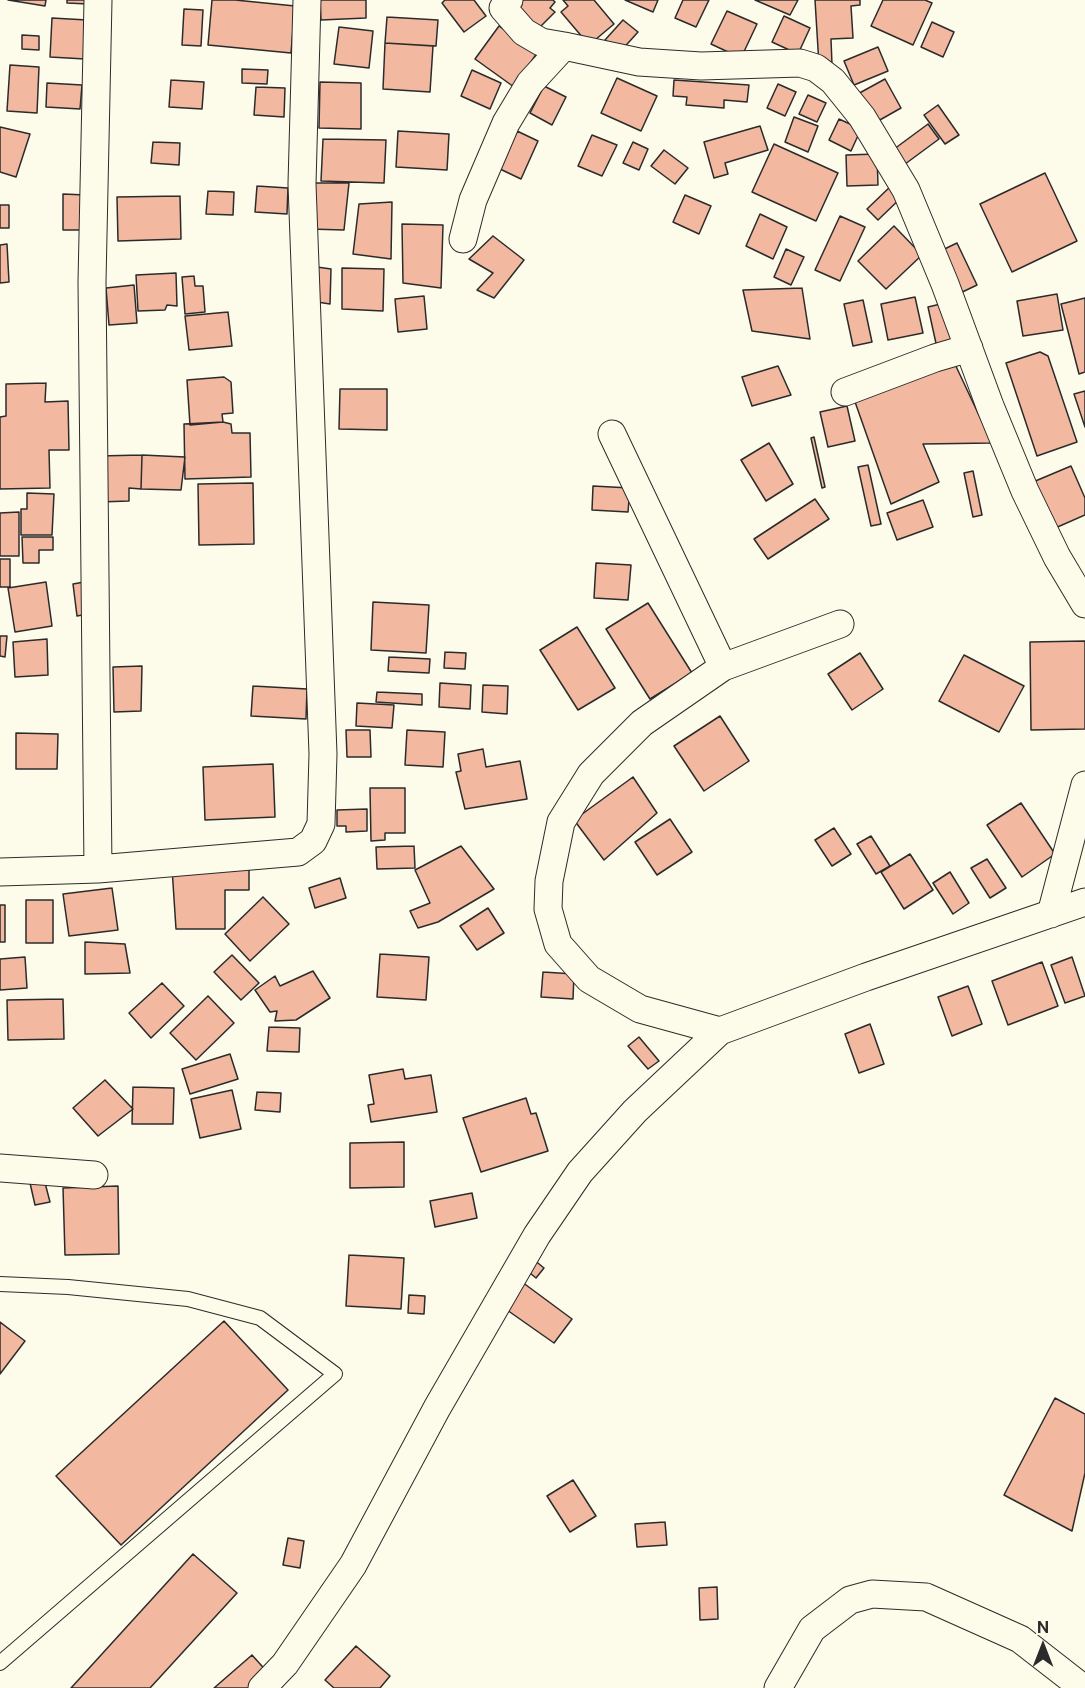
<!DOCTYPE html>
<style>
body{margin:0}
#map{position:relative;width:1085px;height:1688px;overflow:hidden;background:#fdfbea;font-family:"Public Sans",sans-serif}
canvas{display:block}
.north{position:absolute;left:1013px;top:1616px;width:60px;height:60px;-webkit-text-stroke:4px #fdfbea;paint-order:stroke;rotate:0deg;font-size:16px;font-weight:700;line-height:24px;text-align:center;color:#2b2b2b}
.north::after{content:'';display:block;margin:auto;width:21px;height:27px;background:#2b2b2b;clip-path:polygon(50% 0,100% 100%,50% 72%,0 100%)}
</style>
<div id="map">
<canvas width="1085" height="1688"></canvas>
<div class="north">N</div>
</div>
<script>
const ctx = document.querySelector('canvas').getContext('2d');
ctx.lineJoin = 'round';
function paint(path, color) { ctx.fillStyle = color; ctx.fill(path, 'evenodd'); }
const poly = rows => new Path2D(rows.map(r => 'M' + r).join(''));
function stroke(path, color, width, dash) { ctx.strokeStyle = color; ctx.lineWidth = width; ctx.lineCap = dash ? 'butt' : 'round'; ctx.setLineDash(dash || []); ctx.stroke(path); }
const building = poly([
 [8,0,46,0,45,6,8,0],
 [67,0,88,0,88,4,67,3,67,0],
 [212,0,235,0,295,6,291,53,208,45,212,0],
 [320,0,366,0,366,18,321,20,320,0],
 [445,0,474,0,486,16,464,32,442,3,445,0],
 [523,0,553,0,555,2,550,8,555,12,536,31,514,9,523,0],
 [563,0,594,0,614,24,589,45,561,12,568,6,563,0],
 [625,0,658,0,653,12,625,0],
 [683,0,709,0,696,27,675,18,683,0],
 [755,0,798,0,790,15,755,0],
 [815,0,860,0,860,5,851,6,853,38,831,39,832,65,819,65,815,0],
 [883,0,925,0,932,3,913,45,871,26,883,0],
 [184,9,203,10,201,46,182,45,184,9],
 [727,11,757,24,741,58,711,44,727,11],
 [784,16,810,28,798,54,772,42,784,16],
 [387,17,438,20,436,46,385,43,387,17],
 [52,18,87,20,85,59,50,57,52,18],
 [623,20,638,32,620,52,605,40,623,20],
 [932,22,954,32,943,57,921,47,932,22],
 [499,26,537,53,514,87,475,59,499,26],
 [339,27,373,31,369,68,334,64,339,27],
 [22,35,39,36,39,50,22,49,22,35],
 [385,43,433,46,430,92,383,89,385,43],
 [878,47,888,71,854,85,844,61,878,47],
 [10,65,39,67,37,113,7,111,10,65],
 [242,69,268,70,267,84,242,83,242,69],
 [472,70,501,83,490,109,461,96,472,70],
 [617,78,657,96,641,131,601,113,617,78],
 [885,79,901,108,871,125,854,96,885,79],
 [171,80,204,82,202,109,169,107,171,80],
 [674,80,749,85,747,102,724,100,724,108,686,105,687,97,673,96,674,80],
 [320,82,361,83,361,129,319,128,320,82],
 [47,83,82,85,80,109,46,107,47,83],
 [778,84,796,92,785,116,767,108,778,84],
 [544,86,566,97,552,125,530,113,544,86],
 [256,87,285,88,284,117,254,115,256,87],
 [808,95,826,103,817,122,799,114,808,95],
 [938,105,959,135,945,144,924,115,938,105],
 [794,117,818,126,808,152,785,142,794,117],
 [839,119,861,129,851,151,829,140,839,119],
 [928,124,939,139,897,170,886,155,928,124],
 [760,126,768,150,725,163,728,174,714,178,704,142,760,126],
 [0,127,30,134,16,177,0,172,0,127],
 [398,131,449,134,447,170,396,167,398,131],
 [517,131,538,141,521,179,500,169,517,131],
 [592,135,617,145,602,176,578,166,592,135],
 [323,139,386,140,384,183,321,181,323,139],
 [153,142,180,143,179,165,151,163,153,142],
 [633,142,648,149,639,170,623,163,633,142],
 [774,144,838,173,816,221,752,192,774,144],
 [664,150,688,168,675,184,651,166,664,150],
 [877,154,878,185,847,186,846,155,877,154],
 [1045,173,1077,241,1012,272,980,204,1045,173],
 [308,183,349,183,344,230,309,229,308,183],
 [893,184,904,195,878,220,867,209,893,184],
 [257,186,288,188,287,214,255,212,257,186],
 [208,191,234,192,233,215,206,214,208,191],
 [63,194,86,195,85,230,63,230,63,194],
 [685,195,711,206,699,234,673,222,685,195],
 [180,196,181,239,118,241,117,197,180,196],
 [392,202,391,259,353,254,359,204,392,202],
 [0,205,9,205,9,228,0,228,0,205],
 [760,214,787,227,773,259,746,246,760,214],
 [840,216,865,227,840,281,815,270,840,216],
 [402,224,443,225,441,288,403,283,402,224],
 [894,226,922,255,886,289,858,261,894,226],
 [493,236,524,260,494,298,477,290,493,273,469,259,493,236],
 [957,243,977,285,954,296,934,254,957,243],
 [7,244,9,282,0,283,0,245,7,244],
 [786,249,804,257,791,285,774,277,786,249],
 [317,267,331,269,330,304,317,302,317,267],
 [342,268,384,269,383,311,342,309,342,268],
 [176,273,177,306,167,305,165,310,138,311,136,275,176,273],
 [194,276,195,286,203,286,205,312,185,314,182,277,194,276],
 [134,285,137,323,109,325,106,288,134,285],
 [802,288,810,339,752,331,743,290,802,288],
 [1057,294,1063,330,1023,336,1017,301,1057,294],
 [424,296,427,329,398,332,395,299,424,296],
 [915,297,923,333,888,340,881,304,915,297],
 [1085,298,1085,372,1079,374,1061,304,1085,298],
 [863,300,872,342,853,346,844,304,863,300],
 [949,302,958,343,937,348,928,307,949,302],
 [228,312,232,346,189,350,185,316,228,312],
 [1040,352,1048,356,1077,442,1037,456,1006,363,1040,352],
 [954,362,992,443,923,444,939,482,891,504,854,399,954,362],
 [778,366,791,395,752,406,742,377,778,366],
 [224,377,231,382,233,413,222,414,223,422,190,425,187,380,224,377],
 [46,383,45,402,68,401,69,450,49,450,50,488,0,489,0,417,6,416,6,384,46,383],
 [340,389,387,389,387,430,339,429,340,389],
 [1085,391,1085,427,1074,394,1085,391],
 [847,406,855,441,828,447,820,412,847,406],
 [223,422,231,424,232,433,250,433,251,477,185,479,184,424,223,422],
 [814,437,825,487,822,488,811,438,814,437],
 [769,443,793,484,766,501,741,460,769,443],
 [142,455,141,489,129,488,129,501,99,502,98,456,142,455],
 [142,455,185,457,181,490,141,489,142,455],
 [868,465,881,524,871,526,858,467,868,465],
 [1071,466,1085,498,1085,515,1053,529,1033,482,1071,466],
 [973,471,982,515,973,517,964,473,973,471],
 [253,483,254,544,199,545,198,484,253,483],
 [593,486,630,488,628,512,592,510,593,486],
 [27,493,54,494,52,535,21,535,21,509,27,509,27,493],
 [815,499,829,519,768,559,754,539,815,499],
 [923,500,933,527,897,540,887,513,923,500],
 [19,512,19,556,0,556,0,513,19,512],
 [22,537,53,537,53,550,39,550,39,563,23,563,22,537],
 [0,559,10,559,10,587,0,587,0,559],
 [596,563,631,565,628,600,594,598,596,563],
 [46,582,52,626,15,632,8,588,46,582],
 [84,582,88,614,77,616,73,584,84,582],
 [373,602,429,605,426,653,371,650,373,602],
 [648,603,692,673,650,699,606,629,648,603],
 [577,627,615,688,578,710,540,650,577,627],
 [0,636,7,636,5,657,0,656,0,636],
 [47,639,48,675,15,677,13,642,47,639],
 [1085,641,1085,729,1031,730,1030,642,1085,641],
 [445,652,466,653,465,669,444,668,445,652],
 [860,653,883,689,852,710,828,674,860,653],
 [964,655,1024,686,999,732,939,701,964,655],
 [389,657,430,659,429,673,388,671,389,657],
 [142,666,141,711,114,712,113,667,142,666],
 [440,683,471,685,470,709,439,707,440,683],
 [483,685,508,686,507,714,482,712,483,685],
 [253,686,307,689,306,719,251,716,253,686],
 [377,692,422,694,422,705,376,702,377,692],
 [357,703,394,705,392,728,356,726,357,703],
 [720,716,749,761,704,791,674,746,720,716],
 [346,730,370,730,371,757,347,757,346,730],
 [407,730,445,732,443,767,405,765,407,730],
 [16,733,58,734,57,769,16,769,16,733],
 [483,749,486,767,520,761,527,799,465,809,456,772,461,771,458,754,483,749],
 [273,764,275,817,205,820,203,767,273,764],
 [633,777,657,813,604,860,574,820,633,777],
 [370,788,405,788,405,833,385,833,385,840,371,841,370,788],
 [1021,803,1055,854,1022,877,987,825,1021,803],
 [367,809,367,831,346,832,346,826,337,826,337,810,367,809],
 [670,819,692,852,657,875,635,842,670,819],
 [834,828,851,854,832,866,815,840,834,828],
 [871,836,890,866,876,874,857,844,871,836],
 [414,846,415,868,377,869,376,847,414,846],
 [461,846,494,889,438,922,418,928,410,911,430,903,415,870,461,846],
 [910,854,933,890,904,909,881,872,910,854],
 [987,859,1006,888,990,898,971,868,987,859],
 [172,868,249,869,249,890,225,890,225,929,176,929,172,868],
 [950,872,969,903,953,914,933,883,950,872],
 [340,878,346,898,315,908,309,888,340,878],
 [112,888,118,930,69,936,63,894,112,888],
 [263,897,289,924,250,961,225,934,263,897],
 [26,900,53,900,53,943,26,943,26,900],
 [0,905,5,905,5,942,0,942,0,905],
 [488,908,504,933,477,950,460,926,488,908],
 [85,942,125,944,130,973,85,974,85,942],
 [380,954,429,957,426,1000,377,997,380,954],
 [232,955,259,983,241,1000,214,972,232,955],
 [25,957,27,988,0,990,0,959,25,957],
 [1072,957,1085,996,1065,1003,1051,965,1072,957],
 [1042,962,1058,1006,1008,1025,992,981,1042,962],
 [313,971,330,998,296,1020,275,1021,277,1011,270,1012,255,990,275,976,280,986,313,971],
 [543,972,574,974,573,999,541,997,543,972],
 [162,983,184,1006,151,1038,129,1013,162,983],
 [968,986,982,1024,952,1036,938,997,968,986],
 [208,996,234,1023,196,1060,170,1033,208,996],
 [63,999,64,1039,8,1040,7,1000,63,999],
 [870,1024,884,1064,859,1073,845,1034,870,1024],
 [269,1027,300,1028,299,1052,267,1051,269,1027],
 [639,1037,659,1061,648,1069,628,1046,639,1037],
 [230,1054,238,1079,190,1094,182,1069,230,1054],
 [403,1069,405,1079,431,1075,437,1112,371,1122,368,1105,374,1104,369,1075,403,1069],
 [105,1080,133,1109,98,1136,73,1108,105,1080],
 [133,1087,174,1088,173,1124,132,1124,133,1087],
 [232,1090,241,1129,200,1138,191,1099,232,1090],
 [257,1092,281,1093,280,1112,255,1110,257,1092],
 [526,1098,531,1114,536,1113,548,1151,481,1172,463,1118,526,1098],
 [404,1142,404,1187,350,1188,350,1143,404,1142],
 [44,1179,50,1202,35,1205,30,1183,44,1179],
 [118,1186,119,1254,65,1255,63,1188,118,1186],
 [472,1193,477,1218,435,1227,430,1201,472,1193],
 [349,1255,404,1258,401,1309,346,1306,349,1255],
 [533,1259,544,1268,536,1278,525,1269,533,1259],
 [522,1282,572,1319,554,1343,507,1310,522,1282],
 [409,1295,425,1296,424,1314,408,1313,409,1295],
 [224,1321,288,1390,121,1545,56,1476,224,1321],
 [0,1322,25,1341,0,1374,0,1322],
 [1055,1398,1085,1414,1085,1473,1072,1531,1004,1495,1055,1398],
 [573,1480,596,1516,570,1532,547,1496,573,1480],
 [665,1522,667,1545,637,1547,635,1524,665,1522],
 [288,1538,304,1541,300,1568,283,1565,288,1538],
 [193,1554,237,1593,150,1688,71,1688,193,1554],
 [717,1587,718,1619,700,1620,699,1588,717,1587],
 [356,1646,390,1676,380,1688,334,1688,325,1680,356,1646],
 [252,1655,270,1675,255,1688,214,1688,252,1655]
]);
paint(building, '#f2b8a0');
stroke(building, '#2b2b2b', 1.5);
const lane = poly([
 [0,1284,68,1287,188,1299,260,1318,335,1374,0,1663]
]);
const street = poly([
 [98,0,92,282,98,869],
 [509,0,503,8,524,32,541,42,564,46],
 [463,239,473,200,506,123,530,83,564,46,639,62,701,66,800,63,816,68,833,81,862,117,906,190,945,284,990,406,1025,491,1057,557,1085,604],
 [845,392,935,358,969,348],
 [612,434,723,667],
 [0,872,98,869,298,852,313,841,321,824,323,754,302,184,307,0],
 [1051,914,1085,785],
 [720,1031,640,1009,589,979,558,944,548,909,549,881,561,822,591,774,642,723,723,667,840,624],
 [0,1168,94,1175],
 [262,1688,285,1664,353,1565,437,1408,537,1235,580,1172,635,1111,720,1031,866,977,1085,902],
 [778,1688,812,1629,850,1600,872,1594,926,1597,1020,1639,1083,1688]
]);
stroke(lane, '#2b2b2b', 16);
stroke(street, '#2b2b2b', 29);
stroke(lane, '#fdfbea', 14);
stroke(street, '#fdfbea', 27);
</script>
